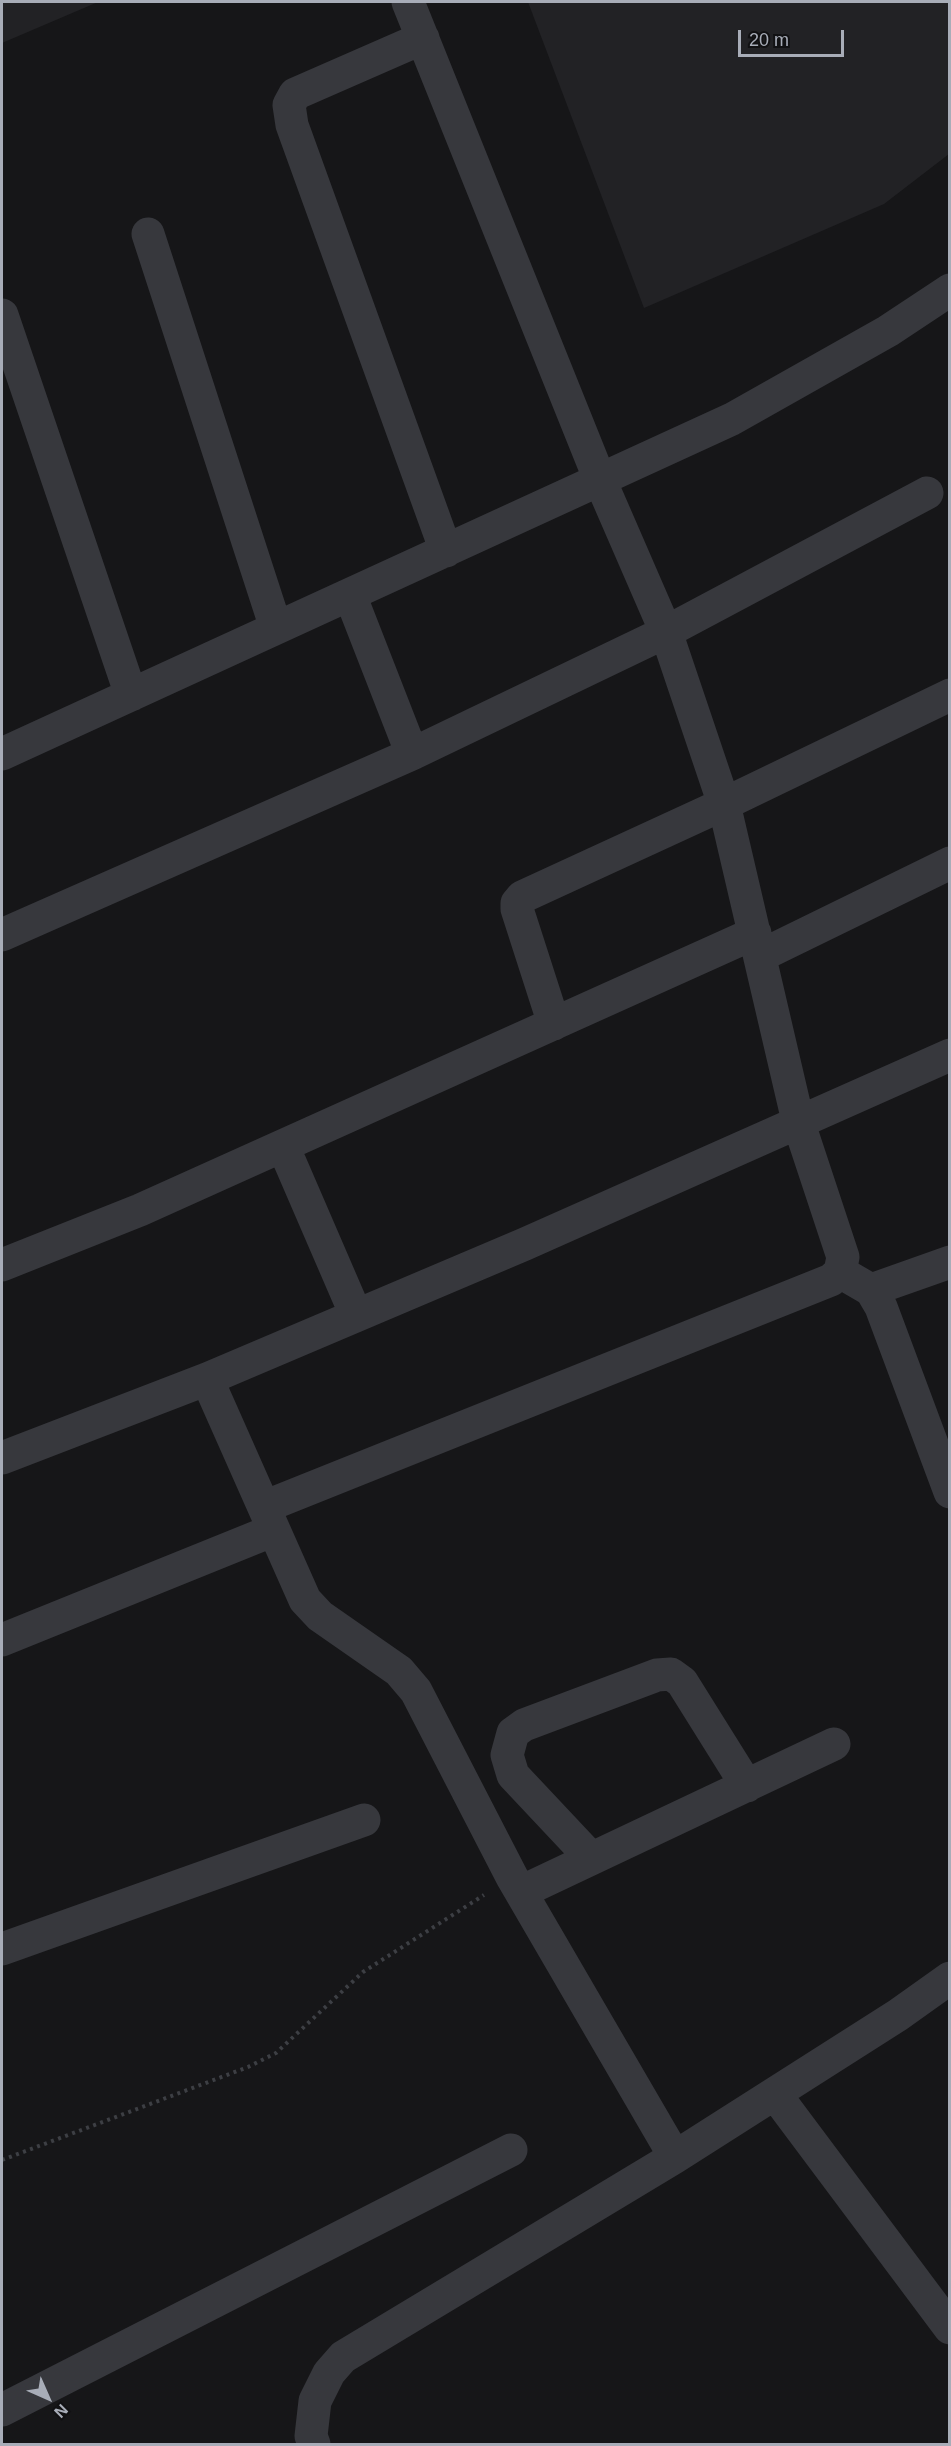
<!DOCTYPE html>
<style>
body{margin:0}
#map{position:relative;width:951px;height:2446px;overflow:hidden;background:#161618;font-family:Helvetica,sans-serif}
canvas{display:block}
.frame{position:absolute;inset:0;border:3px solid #a8adb8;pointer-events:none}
.north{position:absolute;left:18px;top:2368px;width:60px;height:60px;-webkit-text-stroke:4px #111113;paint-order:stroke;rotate:135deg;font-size:16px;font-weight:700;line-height:24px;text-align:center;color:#a8adb8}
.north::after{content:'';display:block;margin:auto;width:21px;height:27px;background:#a8adb8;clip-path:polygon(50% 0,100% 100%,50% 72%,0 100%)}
.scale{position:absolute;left:738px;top:30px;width:106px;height:27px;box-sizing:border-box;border:3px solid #a8adb8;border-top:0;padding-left:8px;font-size:18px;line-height:21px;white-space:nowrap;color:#a8adb8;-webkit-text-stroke:4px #111113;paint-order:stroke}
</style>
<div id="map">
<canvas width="951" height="2446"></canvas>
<div class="frame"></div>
<div class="north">N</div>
<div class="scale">20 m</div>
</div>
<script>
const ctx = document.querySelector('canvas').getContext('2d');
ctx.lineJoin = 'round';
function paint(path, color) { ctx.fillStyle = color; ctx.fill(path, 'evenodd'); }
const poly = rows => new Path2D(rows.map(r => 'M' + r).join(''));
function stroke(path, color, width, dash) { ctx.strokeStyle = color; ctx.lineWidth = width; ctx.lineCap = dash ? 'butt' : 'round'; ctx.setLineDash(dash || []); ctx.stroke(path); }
paint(poly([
 [2,2,98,2,2,43],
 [528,2,949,2,949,154,884,204,644,308]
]), '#222225');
stroke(poly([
 [2,2160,248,2067,276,2053,363,1972,484,1895]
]), '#3d3f44', 4, [3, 4.5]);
stroke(poly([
 [423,38,295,94,289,105,292,125,446,551],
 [148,234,276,628],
 [2,315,131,695],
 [350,595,412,754],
 [2,754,732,419,888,331,950,290],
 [2,935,412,754,666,632,927,493],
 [760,956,950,863],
 [554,1024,517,909,517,903,522,897,724,804,950,695],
 [283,1146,356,1315],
 [2,1265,140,1210,755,933],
 [840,1272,871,1290,881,1307,950,1492],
 [871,1290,950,1262],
 [207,1379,305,1600,320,1616,399,1671,416,1691,512,1877,675,2157],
 [2,1458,207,1379,525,1244,950,1055],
 [264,1507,831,1280,840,1272,843,1257,798,1121,724,804,666,632,600,480,408,2],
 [2,1640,274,1530],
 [591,1858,513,1775,507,1755,513,1733,524,1725,657,1675,671,1674,682,1682,747,1786],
 [521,1892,834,1744],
 [2,1949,364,1820],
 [775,2094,950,2328],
 [2,2410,511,2150],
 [314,2444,311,2436,315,2401,329,2373,343,2357,675,2157,898,2015,950,1978]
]), '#37383d', 33);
</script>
